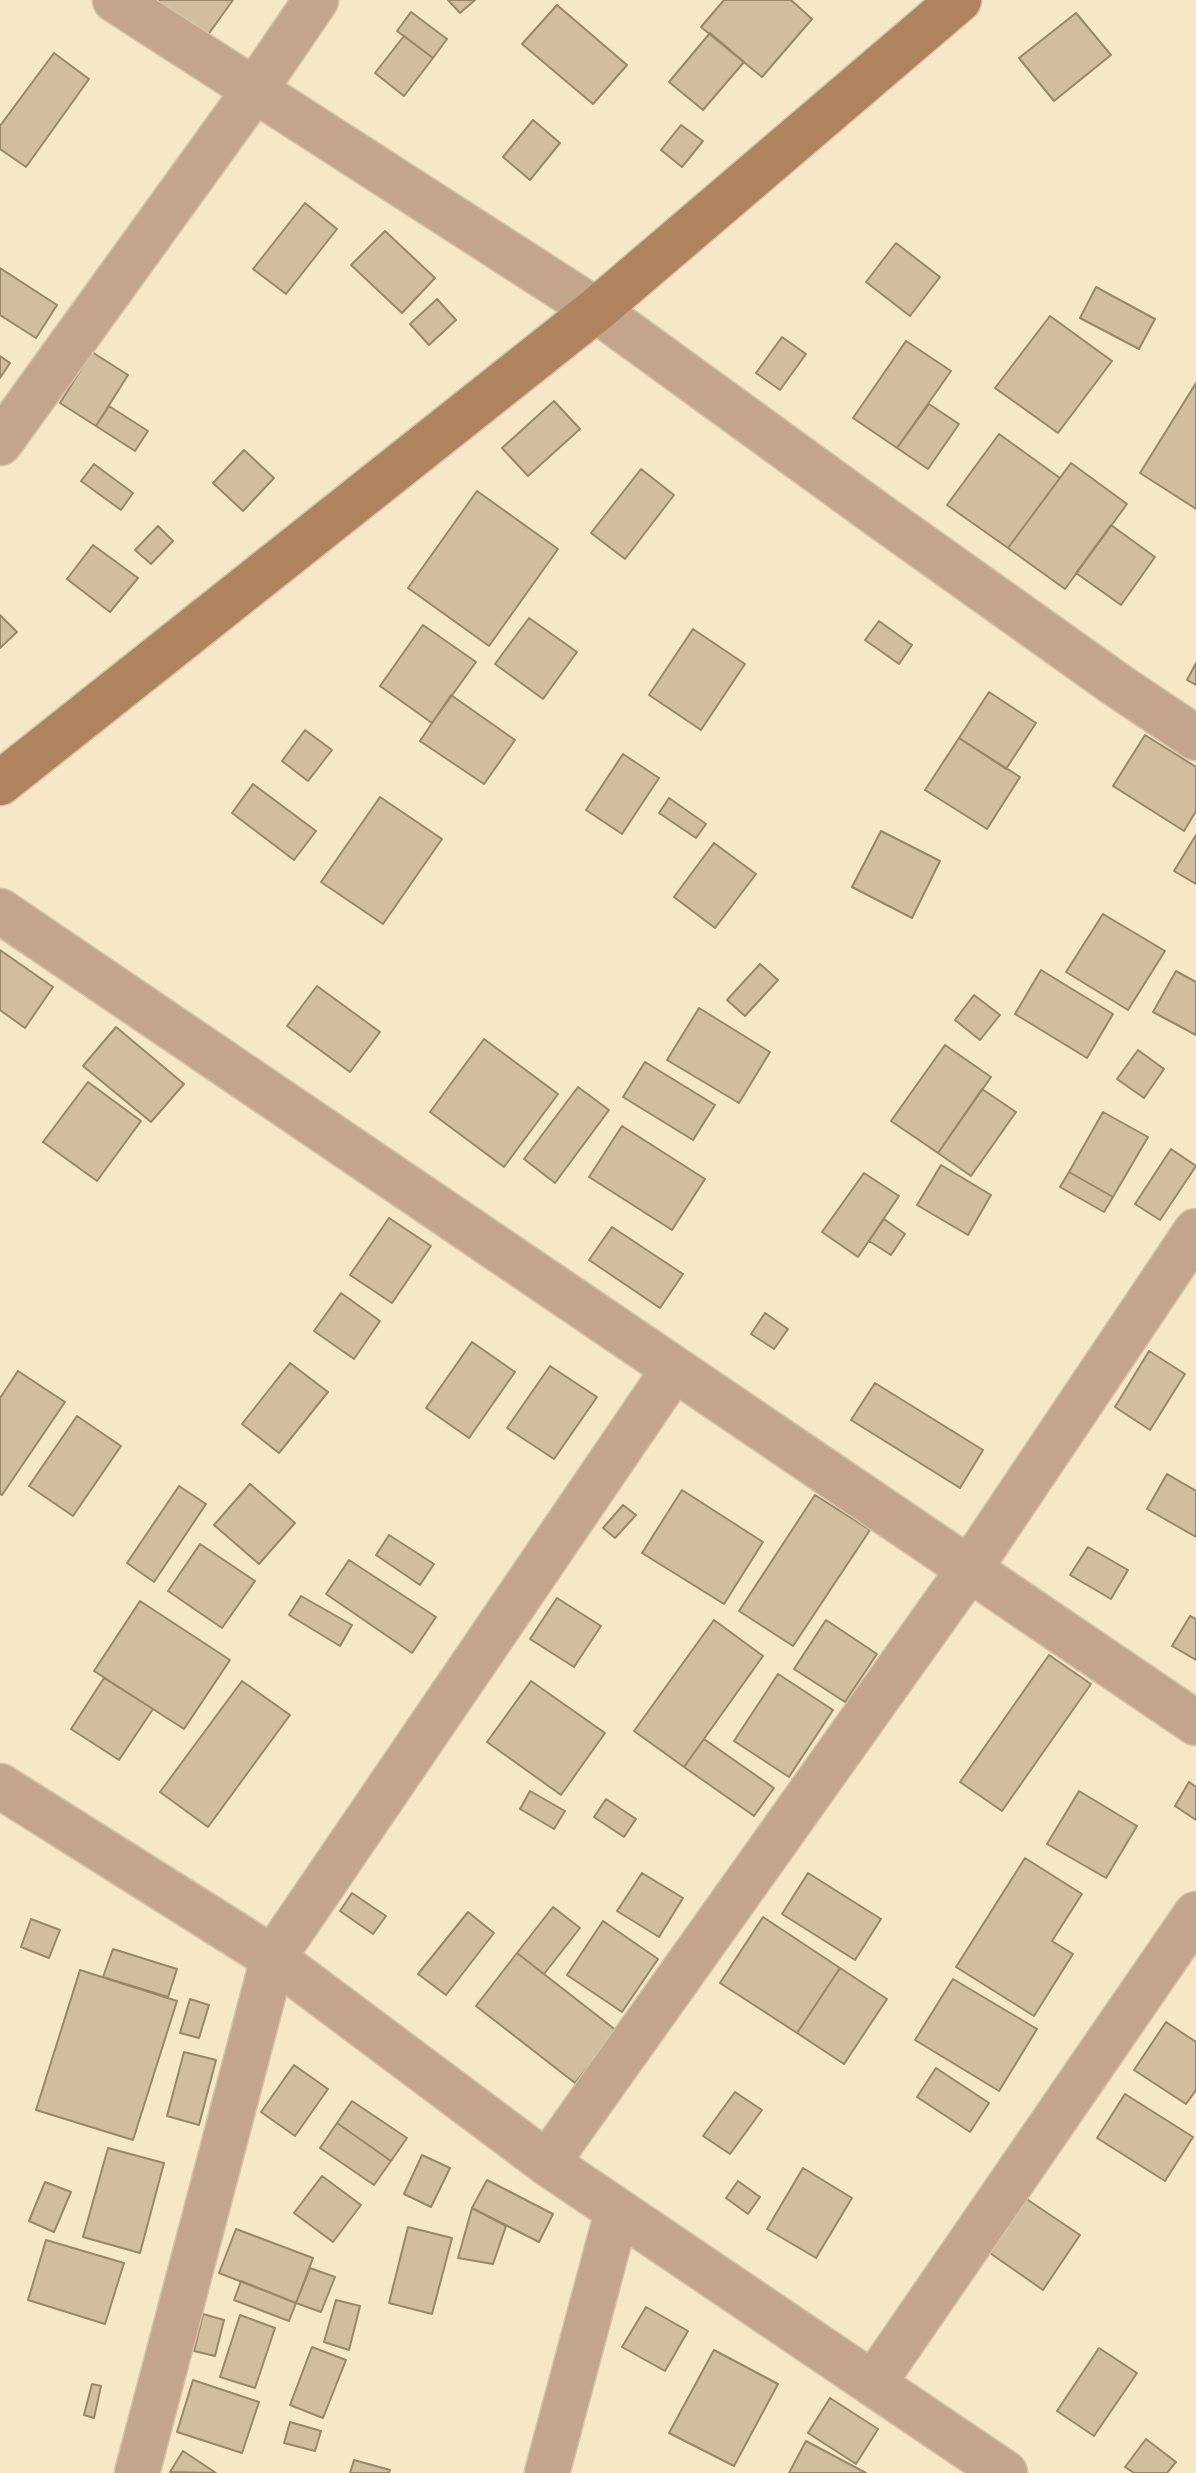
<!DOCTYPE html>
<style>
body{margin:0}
canvas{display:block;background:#f6e8c6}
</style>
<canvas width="1196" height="2473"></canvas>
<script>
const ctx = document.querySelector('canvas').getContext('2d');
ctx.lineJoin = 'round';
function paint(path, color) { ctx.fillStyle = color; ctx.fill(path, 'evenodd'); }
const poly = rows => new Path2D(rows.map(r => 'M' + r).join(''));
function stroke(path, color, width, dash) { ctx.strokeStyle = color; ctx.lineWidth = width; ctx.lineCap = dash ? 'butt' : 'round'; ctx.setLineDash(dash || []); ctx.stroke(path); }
const building = poly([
 [149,0,233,0,205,39,149,0],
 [448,0,475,0,460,13,448,0],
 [724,0,791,0,812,19,762,77,701,27,724,0],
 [557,5,627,65,593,104,522,44,557,5],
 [411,12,447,39,433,58,397,31,411,12],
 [1076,13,1111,55,1054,101,1019,58,1076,13],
 [710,33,744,62,703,110,669,82,710,33],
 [404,36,433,58,404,96,375,73,404,36],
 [54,53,89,79,26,167,0,149,0,126,54,53],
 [533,120,560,143,530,180,503,157,533,120],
 [681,125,703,141,682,167,661,150,681,125],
 [305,203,337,229,286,294,253,269,305,203],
 [385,231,435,278,402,313,351,265,385,231],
 [896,243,940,277,910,316,866,282,896,243],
 [0,268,57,305,36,338,0,315,0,268],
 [1096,287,1155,319,1139,349,1080,318,1096,287],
 [437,299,456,320,429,345,410,324,437,299],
 [1050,316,1112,361,1058,433,995,388,1050,316],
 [782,337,806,354,780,390,756,373,782,337],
 [906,341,951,371,897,448,853,418,906,341],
 [92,352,128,375,96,426,60,403,92,352],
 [0,356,10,363,0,378,0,356],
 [1196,383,1196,509,1140,473,1196,383],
 [554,401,580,429,528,476,502,448,554,401],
 [929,404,959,424,928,469,897,448,929,404],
 [109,406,148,431,135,451,96,426,109,406],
 [999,434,1060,478,1008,548,947,505,999,434],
 [244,450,274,478,243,511,213,483,244,450],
 [1071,463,1127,504,1065,589,1008,548,1071,463],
 [94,464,133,493,121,510,81,481,94,464],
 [641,469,674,495,625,559,591,533,641,469],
 [477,491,558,549,489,646,408,588,477,491],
 [1111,525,1155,557,1121,605,1076,573,1111,525],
 [158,526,173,541,151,564,135,550,158,526],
 [93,545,138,578,110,612,67,579,93,545],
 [0,615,17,632,0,648,0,615],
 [529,618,577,652,543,699,495,664,529,618],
 [879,621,912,645,899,664,865,640,879,621],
 [423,625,476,662,432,723,380,686,423,625],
 [693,629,745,664,701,730,649,695,693,629],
 [1196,663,1196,685,1187,680,1196,663],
 [989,692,1036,723,1006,769,959,738,989,692],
 [451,695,515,740,484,784,420,741,451,695],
 [305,730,332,750,308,781,282,761,305,730],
 [1145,735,1196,767,1196,811,1184,831,1113,786,1145,735],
 [959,738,1020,777,987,829,925,790,959,738],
 [623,754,659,778,622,834,586,810,623,754],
 [253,784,316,831,294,860,232,813,253,784],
 [380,797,442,839,383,924,321,882,380,797],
 [669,798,706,824,696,838,659,813,669,798],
 [881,831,940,861,912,918,852,887,881,831],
 [1196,835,1196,884,1174,871,1196,835],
 [714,843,756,874,715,928,674,897,714,843],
 [1103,914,1165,951,1128,1010,1066,972,1103,914],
 [0,950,53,987,25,1028,0,1010,0,950],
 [760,964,778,980,745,1016,727,1000,760,964],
 [1041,970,1113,1014,1087,1058,1015,1014,1041,970],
 [1176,971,1196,982,1196,1035,1153,1012,1176,971],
 [317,986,380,1032,350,1072,287,1026,317,986],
 [974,995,1000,1015,980,1040,955,1020,974,995],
 [699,1008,770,1052,739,1103,667,1060,699,1008],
 [116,1027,184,1084,151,1122,83,1066,116,1027],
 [484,1039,558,1094,504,1167,430,1112,484,1039],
 [945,1045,991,1077,938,1153,891,1121,945,1045],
 [1138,1050,1164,1069,1144,1098,1117,1079,1138,1050],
 [645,1062,715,1105,693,1140,623,1097,645,1062],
 [88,1082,141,1121,97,1181,43,1142,88,1082],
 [578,1087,609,1110,555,1183,524,1159,578,1087],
 [982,1089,1016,1112,971,1176,938,1153,982,1089],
 [1103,1112,1148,1137,1113,1197,1069,1172,1103,1112],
 [622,1126,705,1179,672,1230,589,1177,622,1126],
 [1171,1149,1196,1166,1160,1220,1135,1204,1171,1149],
 [941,1165,991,1195,968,1235,917,1205,941,1165],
 [1069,1172,1113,1197,1104,1212,1060,1187,1069,1172],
 [864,1173,899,1196,858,1257,822,1232,864,1173],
 [389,1218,431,1246,392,1303,350,1275,389,1218],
 [884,1219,905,1234,891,1255,869,1241,884,1219],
 [612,1227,683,1274,660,1308,589,1260,612,1227],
 [341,1293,380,1321,354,1359,314,1331,341,1293],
 [765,1313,788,1329,774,1349,751,1334,765,1313],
 [472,1342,515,1372,469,1438,426,1408,472,1342],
 [1149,1351,1185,1374,1150,1430,1115,1407,1149,1351],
 [290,1363,328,1392,279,1453,242,1424,290,1363],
 [550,1366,597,1397,554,1459,507,1428,550,1366],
 [18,1371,65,1402,2,1495,0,1494,0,1398,18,1371],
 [875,1383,983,1450,960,1488,851,1420,875,1383],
 [77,1416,121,1446,73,1516,29,1486,77,1416],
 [1167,1474,1196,1491,1196,1537,1147,1509,1167,1474],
 [250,1484,295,1523,259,1564,214,1525,250,1484],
 [179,1486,206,1504,154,1582,127,1563,179,1486],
 [682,1490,763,1542,724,1604,642,1553,682,1490],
 [815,1495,870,1530,793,1646,739,1611,815,1495],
 [623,1505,636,1515,615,1538,603,1528,623,1505],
 [389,1535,434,1564,420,1585,376,1555,389,1535],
 [200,1544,255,1581,222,1628,168,1591,200,1544],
 [1088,1547,1128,1570,1111,1599,1070,1575,1088,1547],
 [349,1560,436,1617,412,1653,326,1594,349,1560],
 [301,1596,352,1625,340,1646,289,1615,301,1596],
 [557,1598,601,1626,574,1667,530,1639,557,1598],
 [140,1601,230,1660,184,1729,94,1671,140,1601],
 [1190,1616,1196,1619,1196,1660,1172,1646,1190,1616],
 [714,1620,763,1656,684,1767,634,1731,714,1620],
 [826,1620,877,1654,845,1702,794,1669,826,1620],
 [1049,1655,1091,1684,1002,1811,960,1782,1049,1655],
 [778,1674,833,1710,789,1777,734,1741,778,1674],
 [104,1678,153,1709,119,1760,71,1729,104,1678],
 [242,1681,290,1715,208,1827,160,1792,242,1681],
 [531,1681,605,1733,561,1795,487,1742,531,1681],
 [704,1739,774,1788,754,1816,684,1767,704,1739],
 [1189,1782,1196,1787,1196,1820,1175,1806,1189,1782],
 [530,1791,565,1811,554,1829,520,1809,530,1791],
 [1079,1791,1137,1826,1106,1878,1047,1844,1079,1791],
 [606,1799,636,1819,624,1837,594,1817,606,1799],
 [1025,1858,1082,1894,1052,1941,1073,1954,1034,2016,956,1967,1025,1858],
 [642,1873,683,1898,659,1937,617,1911,642,1873],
 [808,1873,881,1919,855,1960,782,1914,808,1873],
 [352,1893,386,1916,373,1934,340,1911,352,1893],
 [553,1907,580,1928,544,1974,517,1953,553,1907],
 [468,1912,494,1933,446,1995,418,1974,468,1912],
 [763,1917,840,1968,797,2033,720,1983,763,1917],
 [31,1919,60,1930,49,1958,21,1947,31,1919],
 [603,1921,658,1959,622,2012,567,1975,603,1921],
 [113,1949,177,1969,168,1997,103,1977,113,1949],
 [517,1953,617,2031,575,2083,476,2006,517,1953],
 [840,1968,887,1999,844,2064,797,2033,840,1968],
 [80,1970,177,2001,133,2140,36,2110,80,1970],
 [953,1979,1037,2029,999,2091,915,2040,953,1979],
 [190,1999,209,2005,199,2038,180,2033,190,1999],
 [1166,2022,1196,2042,1196,2090,1186,2104,1134,2070,1166,2022],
 [184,2052,216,2060,199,2125,167,2116,184,2052],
 [294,2065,328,2089,295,2136,261,2112,294,2065],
 [936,2068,989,2103,970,2132,917,2097,936,2068],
 [735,2092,762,2110,730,2154,703,2136,735,2092],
 [1125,2094,1193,2137,1165,2181,1097,2138,1125,2094],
 [352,2101,407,2138,391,2161,337,2123,352,2101],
 [337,2123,391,2161,374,2185,320,2148,337,2123],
 [108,2148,164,2163,140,2253,83,2237,108,2148],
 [422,2155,450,2168,431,2207,404,2194,422,2155],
 [803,2168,852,2198,816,2258,767,2229,803,2168],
 [322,2176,361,2205,333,2242,294,2213,322,2176],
 [487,2180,553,2214,539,2242,472,2208,487,2180],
 [738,2181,760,2197,748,2214,726,2198,738,2181],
 [45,2182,71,2192,54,2232,29,2221,45,2182],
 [1025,2198,1080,2235,1043,2290,987,2251,1025,2198],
 [472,2208,506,2226,493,2264,458,2258,472,2208],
 [408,2227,452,2238,432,2314,389,2303,408,2227],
 [236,2229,313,2258,296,2303,219,2273,236,2229],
 [46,2240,124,2263,105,2324,28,2300,46,2240],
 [310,2268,335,2277,321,2312,296,2303,310,2268],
 [241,2281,296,2303,289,2321,234,2300,241,2281],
 [336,2300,360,2306,349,2350,324,2342,336,2300],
 [646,2307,688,2331,665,2371,622,2347,646,2307],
 [203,2314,224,2320,215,2356,194,2351,203,2314],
 [240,2315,275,2328,255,2388,220,2377,240,2315],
 [312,2347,346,2360,323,2418,290,2405,312,2347],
 [1099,2348,1137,2373,1094,2436,1057,2411,1099,2348],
 [714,2350,778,2384,734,2466,669,2433,714,2350],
 [193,2380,259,2402,242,2453,177,2432,193,2380],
 [92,2384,101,2386,94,2418,84,2415,92,2384],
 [830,2398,878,2429,856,2464,808,2433,830,2398],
 [290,2422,321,2431,315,2451,284,2443,290,2422],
 [1146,2439,1176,2462,1167,2473,1134,2473,1125,2467,1146,2439],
 [806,2441,866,2473,789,2473,806,2441],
 [183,2451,216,2473,170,2472,183,2451],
 [354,2460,390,2470,389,2473,350,2473,354,2460]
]);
paint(building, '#d1be9f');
stroke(building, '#99876a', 2);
const street = poly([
 [115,0,596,310,881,517,1117,685,1196,738],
 [0,443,254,91,316,0],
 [0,911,1196,1723],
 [0,1786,273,1958,547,2163,1005,2473],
 [547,2163,970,1568,1196,1231],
 [873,2384,1196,1914],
 [137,2473,273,1958,674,1369],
 [547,2473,617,2212]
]);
const secondary = poly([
 [0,783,596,310,959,0]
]);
stroke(street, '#d2c5a7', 47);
stroke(secondary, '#d2c5a7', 47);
stroke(street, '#c3a58c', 44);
stroke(secondary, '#af835e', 44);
</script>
